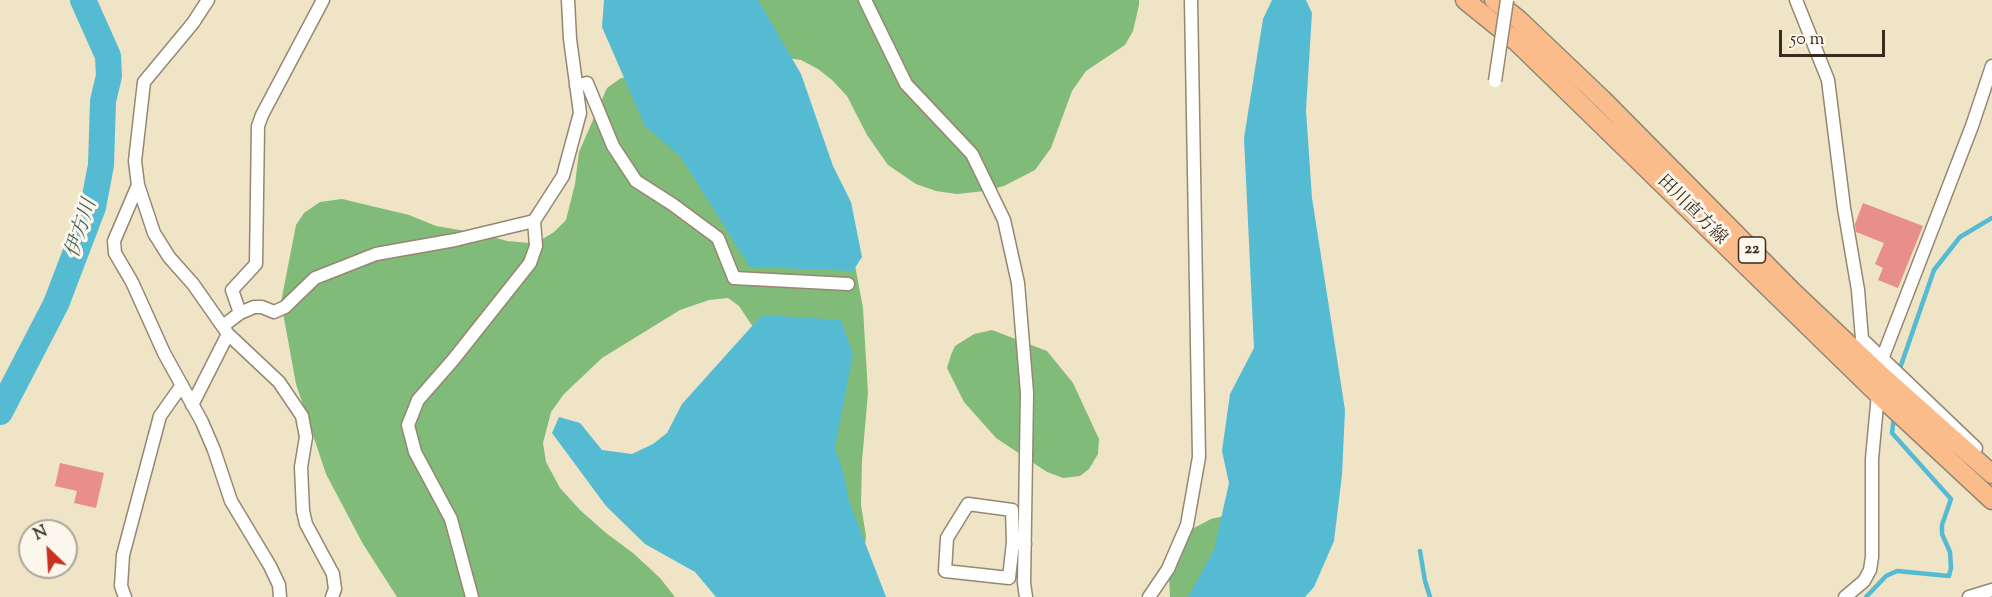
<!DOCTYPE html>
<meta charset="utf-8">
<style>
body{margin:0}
#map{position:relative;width:1992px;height:597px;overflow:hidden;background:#efe4c6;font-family:"Sorts Mill Goudy",serif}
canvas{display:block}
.north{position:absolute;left:18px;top:519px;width:60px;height:60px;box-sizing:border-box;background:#fbf7ec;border:2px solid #aea59a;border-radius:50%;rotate:335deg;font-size:16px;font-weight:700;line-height:24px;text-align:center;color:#3b2a1e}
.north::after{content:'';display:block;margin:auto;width:21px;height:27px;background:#c8321e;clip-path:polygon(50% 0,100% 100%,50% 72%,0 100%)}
.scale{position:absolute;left:1779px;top:30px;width:106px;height:27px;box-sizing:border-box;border:3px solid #3b2a1e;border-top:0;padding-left:8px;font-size:18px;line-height:21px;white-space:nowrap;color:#3b2a1e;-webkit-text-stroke:4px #fbf7ec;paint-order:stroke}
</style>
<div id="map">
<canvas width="1992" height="597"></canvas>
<div class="north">N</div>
<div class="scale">50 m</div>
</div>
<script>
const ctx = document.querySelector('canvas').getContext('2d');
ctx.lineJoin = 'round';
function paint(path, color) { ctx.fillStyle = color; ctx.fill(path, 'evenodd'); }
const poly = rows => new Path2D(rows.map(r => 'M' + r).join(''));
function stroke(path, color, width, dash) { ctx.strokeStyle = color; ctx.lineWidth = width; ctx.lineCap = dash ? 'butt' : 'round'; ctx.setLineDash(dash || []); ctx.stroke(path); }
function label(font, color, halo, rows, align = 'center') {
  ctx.font = font + ' "Sorts Mill Goudy","Noto Serif JP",serif'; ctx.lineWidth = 6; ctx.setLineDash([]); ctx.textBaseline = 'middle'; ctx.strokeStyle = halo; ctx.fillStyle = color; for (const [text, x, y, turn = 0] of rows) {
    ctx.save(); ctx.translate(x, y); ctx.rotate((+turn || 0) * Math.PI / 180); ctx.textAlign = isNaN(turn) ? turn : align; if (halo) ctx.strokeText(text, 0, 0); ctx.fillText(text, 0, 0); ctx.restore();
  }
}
paint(poly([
 [661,0,1139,0,1139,5,1133,31,1125,45,1086,71,1072,91,1051,148,1035,170,1004,186,985,191,957,194,936,191,916,184,888,165,867,135,847,96,832,80,818,69,801,60,742,51],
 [646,76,855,265,863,308,868,393,862,461,861,505,866,536,863,561,757,333,739,306,728,298,709,300,680,310,602,358,564,394,551,412,543,443,546,462,560,488,580,510,606,533,633,553,660,578,675,597,397,597,363,544,326,474,296,384,281,302,296,225,304,213,320,202,342,199,409,215,436,226,483,234,507,241,529,243,541,240,554,232,566,220,575,184,579,152,607,88,621,78],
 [992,330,1047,351,1073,383,1099,439,1098,454,1089,469,1080,476,1063,478,1047,472,996,438,964,402,947,368,951,355,955,346,974,334],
 [1245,511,1283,597,1170,597,1169,577,1181,541,1194,528,1211,519]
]), '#80bb79');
paint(poly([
 [604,0,758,0,801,74,833,166,851,202,862,257,853,271,750,267,680,156,645,126,602,27],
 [1272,0,1306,0,1312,13,1306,110,1312,198,1345,410,1342,475,1334,541,1314,587,1305,597,1188,597,1214,550,1229,483,1222,451,1230,394,1254,348,1244,138,1263,19],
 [762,315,841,320,853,354,835,448,844,475,849,501,886,597,716,597,695,572,645,544,606,506,552,433,559,417,580,423,602,450,632,454,653,444,667,433,682,404]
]), '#55bbd3');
stroke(poly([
 [1899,371,1934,270,1960,237,1992,218],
 [1420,551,1425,581,1430,597],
 [1866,597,1886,576,1897,571,1949,576,1951,568,1950,552,1942,534,1942,525,1951,499,1892,433,1894,416]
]), '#55bbd3', 4.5);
stroke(poly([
 [0,412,56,304,93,207,101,165,103,101,109,76,108,56,83,0]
]), '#55bbd3', 26);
paint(poly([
 [1863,203,1923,226,1898,288,1878,280,1883,268,1875,264,1884,243,1856,232,1855,224],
 [60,463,104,473,96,508,74,503,77,491,55,486]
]), '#e78f88');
const street = poly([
 [208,0,193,23,144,82,135,161,138,185,114,241,115,253,132,282,164,353,202,422,214,450,231,501,270,566,279,585,280,597],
 [865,0,906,84,972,154,1004,220,1018,283,1027,393,1024,583,1026,597],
 [1796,0,1828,80,1844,208,1858,290,1862,339,1976,448],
 [576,86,587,83,613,146,636,181,672,204,718,238,734,278,848,284],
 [138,185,154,233,169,257,193,284,226,331],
 [240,313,232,290,256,264,258,126,262,115,323,0],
 [223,326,240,313,254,307,262,307,274,312,285,307,315,278,376,254,455,240,534,221],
 [1882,359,1972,126,1992,66],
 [192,405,228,334,279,382,302,416,306,437,301,467,303,511,306,524,333,574,335,589,332,597],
 [1013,542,1009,578,945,571,947,538,968,504,1012,510,1013,542,1025,544],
 [125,597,121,586,123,555,160,416,182,385],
 [472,597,451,519,415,452,408,425,418,400,453,360,530,263,536,246,534,221,563,176,580,113,570,39,568,0],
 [1149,597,1168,569,1187,525,1199,457,1191,0],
 [1845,597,1864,581,1870,570,1872,557,1872,459,1878,394],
 [1969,597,1992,590]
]);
const primary = poly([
 [1465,0,1517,42,1878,394,1992,500],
 [1494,0,1519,20,1602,99,1793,292,1883,377,1992,474]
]);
stroke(street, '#958772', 15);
stroke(primary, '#958772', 21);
stroke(street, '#fff', 12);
stroke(primary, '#fabc8b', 18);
const streetBridge = poly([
 [1495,81,1507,0]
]);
stroke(streetBridge, '#958772', 15, []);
stroke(streetBridge, '#fff', 12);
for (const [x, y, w] of [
 [1752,250,27]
]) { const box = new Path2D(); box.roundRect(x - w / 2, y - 13, w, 26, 4.5); ctx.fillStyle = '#fbf7ec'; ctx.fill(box); stroke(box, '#3b2a1e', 1.5); }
label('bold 16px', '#3b2a1e', null, [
 ["22",1752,250]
]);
label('18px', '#3b2a1e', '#fbf7ec', [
 ["田川直方線",1691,211,45]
]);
label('italic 20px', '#445d5d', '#fbf7ec', [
 ["伊方川",83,229,-72]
]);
</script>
